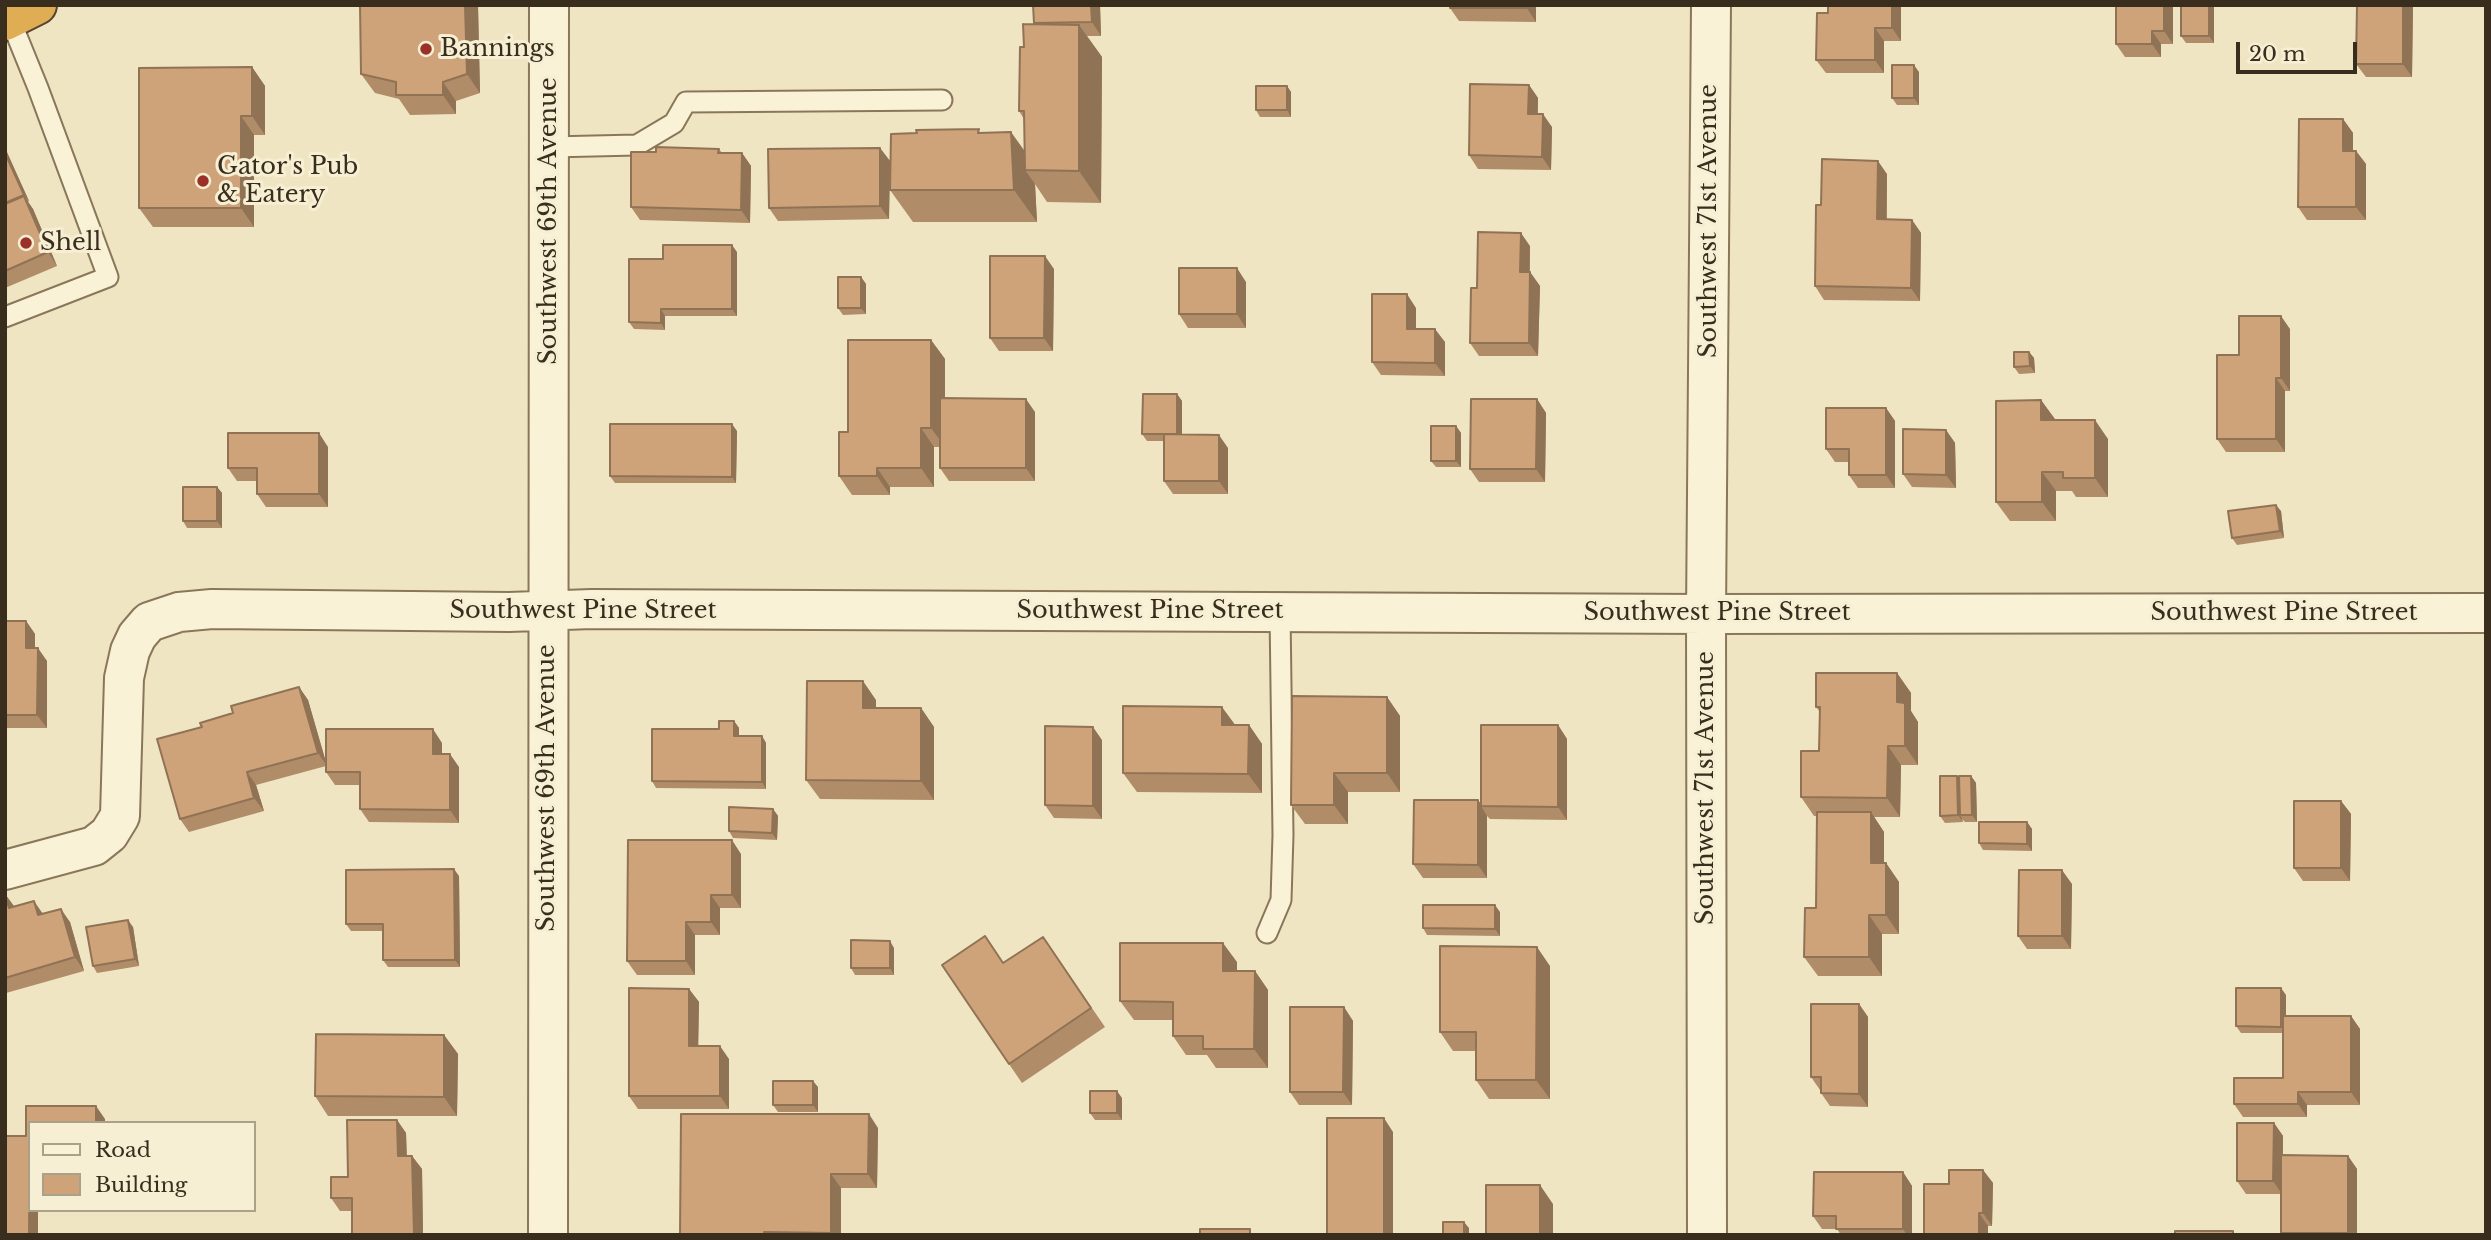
<!DOCTYPE html>
<style>
body{margin:0}
#map{position:relative;width:2491px;height:1240px;overflow:hidden;background:#efe5c3;font-family:"Libre Baskerville",serif}
canvas{display:block}
.frame{position:absolute;inset:0;border:7px solid #392d1e;pointer-events:none}
.legend{position:absolute;left:28px;top:1121px;width:228px;height:91px;box-sizing:border-box;background:#f6efd3;border:2px solid #aaa18b;margin:0;padding:9px 12px;list-style:none;font-size:21px;color:#392d1e}
.legend li{display:flex;align-items:center;gap:14px;height:35px}
.legend b{width:35px;border:2px solid #aaa18b}
.scale{position:absolute;left:2236px;top:42px;width:121px;height:32px;box-sizing:border-box;border:4px solid #392d1e;border-top:0;padding-left:9px;font-size:21px;line-height:24px;white-space:nowrap;color:#392d1e;-webkit-text-stroke:5px #f6efd3;paint-order:stroke}
</style>
<div id="map">
<canvas width="2491" height="1240"></canvas>
<div class="frame"></div>
<ul class="legend">
<li><b style="height:9px;background:#f9f2d7"></b>Road</li>
<li><b style="height:19px;background:#cea379"></b>Building</li>
</ul>
<div class="scale">20 m</div>
</div>
<script>
const ctx = document.querySelector('canvas').getContext('2d');
ctx.lineJoin = 'round';
const poly = rows => new Path2D(rows.map(r => 'M' + r).join(''));
function stroke(path, color, width, dash) { ctx.strokeStyle = color; ctx.lineWidth = width; ctx.lineCap = dash ? 'butt' : 'round'; ctx.setLineDash(dash || []); ctx.stroke(path); }
function paint(path, color) { ctx.fillStyle = color; ctx.fill(path, 'evenodd'); }
function label(font, color, halo, rows, align = 'center') {
  ctx.font = font + ' "Libre Baskerville",serif'; ctx.lineWidth = 6; ctx.setLineDash([]); ctx.textBaseline = 'middle'; ctx.strokeStyle = halo; ctx.fillStyle = color; for (const [text, x, y, turn = 0] of rows) {
    ctx.save(); ctx.translate(x, y); ctx.rotate((+turn || 0) * Math.PI / 180); ctx.textAlign = isNaN(turn) ? turn : align; if (halo) ctx.strokeText(text, 0, 0); ctx.fillText(text, 0, 0); ctx.restore();
  }
}
const lane = poly([
 [550,147,637,145,674,123,686,102,942,100],
 [5,317,108,277,38,88,10,19],
 [1267,933,1281,900,1283,835,1280,612]
]);
const street = poly([
 [5,870,94,846,109,834,120,816,124,678,130,651,137,636,149,622,179,612,212,609,509,612,592,609,1706,614,2486,613],
 [548,1235,549,5],
 [1707,1235,1706,614,1711,5]
]);
const highway = poly([
 [5,21,37,5]
]);
stroke(lane, '#8a775a', 23);
stroke(street, '#8a775a', 42);
stroke(highway, '#57452e', 42);
stroke(lane, '#f9f2d7', 19);
stroke(street, '#f9f2d7', 38);
stroke(highway, '#dfad53', 38);
paint(poly([
 [478,5,480,93,456,101,456,114,410,115,399,99,375,93,361,74],
 [1033,5,1100,5,1101,36,1087,36,1102,57,1101,203,1047,202,1035,184,1037,222,913,222,890,190,981,133,1025,151,1024,119,1019,111,1024,47,1035,24],
 [1536,5,1536,22,1459,21,1450,8],
 [1901,5,1901,41,1884,41,1884,73,1826,73,1816,60,1828,13],
 [2173,5,2173,44,2161,44,2161,57,2125,57,2116,44],
 [2181,5,2214,5,2214,43,2186,43,2181,36],
 [2413,5,2412,77,2366,77,2356,64],
 [252,67,265,86,265,135,254,135,254,227,153,227,139,208],
 [1919,72,1919,105,1897,105,1892,98],
 [1529,85,1538,98,1538,114,1552,127,1551,170,1478,169,1469,155],
 [1287,86,1291,92,1291,117,1260,117,1256,110],
 [2343,119,2353,133,2353,151,2356,151,2366,164,2366,220,2307,220,2298,207],
 [880,148,890,161,889,219,778,221,769,208],
 [719,149,722,153,742,153,751,166,750,223,640,220,631,207,656,152],
 [5,150,29,201,28,202,33,209,57,266,5,288],
 [1887,174,1887,219,1912,220,1921,233,1920,301,1824,300,1815,286,1821,205],
 [1530,246,1530,272,1540,286,1538,356,1479,356,1470,343,1477,288],
 [737,252,737,316,665,316,665,330,634,329,629,322,663,259],
 [1054,269,1053,351,999,351,990,338],
 [861,277,866,284,866,314,843,315,838,308],
 [1246,282,1246,328,1188,328,1179,314],
 [1416,308,1416,329,1445,342,1445,376,1381,375,1372,362],
 [2290,329,2290,391,2285,391,2285,452,2226,452,2217,439,2239,355],
 [931,340,945,359,945,398,1035,412,1035,481,949,481,940,468,940,447,934,447,934,487,890,487,890,495,852,495,839,476,848,432],
 [2029,352,2034,358,2035,373,2019,374,2014,367],
 [1177,394,1182,401,1182,434,1228,448,1228,494,1173,494,1164,481,1164,441,1147,441,1142,434],
 [1537,399,1546,413,1545,482,1479,482,1470,469],
 [2041,400,2055,420,2108,439,2108,497,2076,497,2072,491,2056,491,2056,521,2010,521,1996,502],
 [1886,408,1895,421,1895,488,1858,488,1849,475,1849,462,1835,462,1826,449],
 [1456,426,1461,433,1461,467,1436,467,1431,461],
 [1946,430,1955,443,1956,488,1912,487,1903,474],
 [737,431,736,483,615,483,610,476],
 [328,447,328,507,266,507,257,494,257,481,237,481,228,468],
 [217,487,222,493,222,528,187,528,183,521],
 [2281,511,2284,538,2237,545,2232,538],
 [5,621,26,621,35,634,35,648,47,661,47,728,5,728],
 [1897,673,1911,693,1911,711,1918,722,1918,765,1901,765,1900,817,1874,817,1884,832,1884,863,1886,863,1899,882,1899,934,1882,934,1882,976,1818,976,1804,957,1816,908,1817,816,1814,816,1801,797,1819,751,1820,712,1816,707],
 [299,687,308,700,326,762,442,743,442,754,459,767,459,823,369,822,360,809,360,785,335,785,326,772,326,766,256,785,264,811,189,832,180,819,202,727],
 [1387,697,1400,716,1400,792,1348,792,1348,824,1305,824,1291,805],
 [876,700,876,708,921,708,934,727,934,800,820,799,806,780],
 [734,721,739,728,739,736,762,736,766,743,766,789,656,788,652,781],
 [1249,725,1262,744,1262,793,1137,792,1123,773],
 [1558,725,1567,739,1567,820,1490,819,1487,816,1487,878,1423,878,1413,864,1478,800,1481,804],
 [1102,740,1102,819,1054,818,1045,805],
 [1957,776,1959,779,1971,776,1976,783,1977,822,1965,822,1962,819,1963,822,1945,823,1940,816],
 [2341,801,2351,814,2350,881,2303,881,2294,868],
 [773,809,778,816,777,840,733,838,729,831],
 [2027,822,2032,829,2032,851,1983,850,1979,843],
 [741,854,741,908,720,908,720,935,695,935,695,975,637,975,627,961],
 [459,876,460,967,388,967,383,960,383,931,351,931,346,924],
 [2072,884,2071,949,2027,949,2018,936],
 [5,894,14,906,43,913,70,922,84,971,6,993,5,992],
 [1500,912,1500,936,1427,935,1423,928],
 [133,927,139,966,97,973,93,966],
 [1043,937,1105,1027,1022,1083,1009,1064,1003,963],
 [894,948,894,975,855,975,851,968],
 [1237,962,1237,971,1255,971,1268,990,1268,1068,1216,1068,1207,1055,1186,1055,1173,1036,1173,1020,1134,1020,1120,1001],
 [1550,966,1550,1099,1489,1099,1476,1080,1476,1051,1453,1051,1440,1032],
 [689,989,699,1002,698,1046,729,1059,729,1109,638,1109,629,1096],
 [2286,995,2286,1016,2351,1016,2360,1029,2360,1105,2307,1105,2307,1117,2243,1117,2234,1104,2283,1078,2283,1033,2241,1033,2236,1026],
 [1859,1004,1868,1017,1868,1107,1830,1106,1821,1093,1821,1090,1820,1090,1811,1077],
 [1344,1007,1353,1021,1352,1105,1299,1105,1290,1092],
 [444,1035,458,1054,457,1116,328,1116,315,1096],
 [818,1087,818,1112,778,1112,773,1105],
 [1122,1098,1122,1120,1095,1120,1090,1113],
 [397,1120,406,1133,407,1156,412,1156,422,1169,423,1235,352,1235,352,1211,340,1211,331,1198],
 [2274,1123,2283,1136,2283,1155,2348,1156,2357,1169,2357,1235,2282,1235,2281,1233,2281,1194,2246,1194,2237,1181],
 [878,1128,877,1188,841,1188,841,1235,680,1235],
 [1983,1170,1993,1183,1992,1226,1988,1226,1988,1235,1949,1184],
 [1903,1172,1912,1186,1912,1235,1841,1235,1837,1229,1822,1229,1813,1216]
]), '#b18c68');
paint(poly([
 [465,5,478,5,480,93,467,74],
 [1091,5,1100,5,1101,36,1092,22],
 [1527,5,1536,5,1536,22,1527,8],
 [1892,5,1901,5,1901,41,1892,28],
 [2164,5,2173,5,2173,44,2164,31],
 [2209,5,2214,5,2214,43,2209,36],
 [2403,5,2413,5,2412,77,2403,64],
 [1079,25,1102,57,1101,203,1079,171],
 [1875,28,1884,41,1884,73,1875,60],
 [2152,31,2161,44,2161,57,2152,44],
 [1914,65,1919,72,1919,105,1914,98],
 [252,67,265,86,265,135,252,116],
 [443,82,456,101,456,114,443,95],
 [1529,85,1538,98,1537,127,1528,114],
 [1287,86,1291,92,1291,117,1287,110],
 [1543,114,1552,127,1551,170,1542,157],
 [241,116,254,135,254,227,241,208],
 [2343,119,2353,133,2353,164,2343,151],
 [1011,132,1034,164,1025,170,1035,184,1037,222,1014,190],
 [880,148,890,161,889,219,880,206],
 [5,150,7,152,29,201,24,195,5,153],
 [2356,151,2366,164,2366,220,2356,207],
 [742,153,751,166,750,223,741,210],
 [1878,161,1887,174,1886,232,1877,219],
 [24,196,33,209,57,266,48,252],
 [1912,220,1921,233,1920,301,1911,288],
 [1521,233,1530,246,1529,285,1520,272],
 [732,245,737,252,737,316,732,309],
 [1045,256,1054,269,1053,351,1044,338],
 [1237,268,1246,282,1246,328,1237,314],
 [1530,272,1540,286,1538,356,1529,343],
 [861,277,866,284,866,314,861,308],
 [1407,294,1416,308,1416,342,1407,329],
 [661,309,665,316,665,330,661,323],
 [2281,316,2290,329,2290,391,2281,378],
 [1435,329,1445,342,1445,376,1435,363],
 [931,340,945,359,945,447,931,428],
 [2029,352,2034,358,2035,373,2030,366],
 [2276,378,2285,391,2285,452,2276,439],
 [1177,394,1182,401,1182,441,1177,434],
 [1026,399,1035,412,1035,481,1026,468],
 [1537,399,1546,413,1545,482,1536,469],
 [2041,400,2055,419,2055,439,2041,420],
 [1886,408,1895,421,1895,488,1886,475],
 [2095,420,2108,439,2108,497,2095,478],
 [732,424,737,431,736,483,732,477],
 [1456,426,1461,433,1461,467,1456,461],
 [921,428,934,447,934,487,921,468],
 [1946,430,1955,443,1956,488,1946,475],
 [319,433,328,447,328,507,319,494],
 [1219,435,1228,448,1228,494,1219,481],
 [877,468,890,487,890,495,877,476],
 [2042,472,2056,491,2056,521,2042,502],
 [217,487,222,493,222,528,217,521],
 [2276,505,2281,511,2284,538,2280,531],
 [26,621,35,634,35,661,26,648],
 [38,648,47,661,47,728,37,715],
 [1897,673,1911,693,1911,711,1918,722,1918,765,1905,746,1897,702],
 [863,681,876,700,876,727,863,708],
 [299,687,308,700,327,766,318,753],
 [1387,697,1400,716,1400,792,1387,773],
 [1222,707,1236,726,1222,725],
 [921,708,934,727,934,800,921,781],
 [734,721,739,728,739,743,734,736],
 [1249,725,1262,744,1262,793,1248,774],
 [1558,725,1567,739,1567,820,1558,807],
 [1093,727,1102,740,1102,819,1093,806],
 [433,729,442,743,442,767,433,754],
 [762,736,766,743,766,789,762,782],
 [1888,746,1901,765,1900,817,1887,798],
 [450,754,459,767,459,823,450,810],
 [247,772,256,785,264,811,254,798],
 [1334,773,1348,792,1348,824,1334,805],
 [1957,776,1962,783,1960,815,1962,819,1963,822,1958,815],
 [1971,776,1976,783,1977,822,1972,815],
 [1478,800,1482,806,1481,806,1487,816,1487,878,1478,865],
 [2341,801,2351,814,2350,881,2341,868],
 [773,809,778,816,777,840,772,833],
 [1871,812,1884,832,1884,882,1871,863],
 [2027,822,2032,829,2032,851,2027,844],
 [732,840,741,854,741,908,732,895],
 [1886,863,1899,882,1899,934,1886,915],
 [454,869,459,876,460,967,455,960],
 [2062,870,2072,884,2071,949,2062,936],
 [5,894,13,905,18,921,9,908],
 [711,895,720,908,720,935,711,922],
 [34,901,43,914,38,915],
 [1495,905,1500,912,1500,936,1495,929],
 [61,909,70,922,84,971,75,957],
 [1869,915,1882,934,1882,976,1869,957],
 [128,920,133,927,139,966,135,959],
 [686,922,695,935,695,975,686,961],
 [890,941,894,948,894,975,890,968],
 [1223,943,1237,962,1237,990,1223,971],
 [1537,947,1550,966,1550,1099,1536,1080],
 [1255,971,1268,990,1268,1068,1254,1049],
 [2281,988,2286,995,2286,1033,2281,1027],
 [689,989,699,1002,698,1059,689,1046],
 [1859,1004,1868,1017,1868,1107,1859,1094],
 [1344,1007,1353,1021,1352,1105,1343,1092],
 [2351,1016,2360,1029,2360,1105,2351,1092],
 [444,1035,458,1054,457,1116,444,1097],
 [720,1046,729,1059,729,1109,720,1096],
 [813,1081,818,1087,818,1112,813,1105],
 [1117,1091,1122,1098,1122,1120,1117,1113],
 [2298,1092,2307,1105,2307,1117,2298,1104],
 [96,1106,105,1119,105,1123,96,1123],
 [869,1114,878,1128,877,1188,868,1174],
 [1384,1118,1393,1132,1393,1235,1384,1235],
 [397,1120,406,1133,407,1170,398,1156],
 [2274,1123,2283,1136,2282,1194,2273,1181],
 [412,1156,422,1169,423,1235,414,1235],
 [2348,1156,2357,1169,2357,1235,2349,1235,2348,1233],
 [1983,1170,1993,1183,1992,1226,1983,1213],
 [1903,1172,1912,1186,1912,1235,1907,1235,1903,1229],
 [831,1174,841,1188,841,1235,833,1235,831,1233],
 [1540,1185,1553,1204,1553,1235,1540,1235],
 [29,1193,30,1210,38,1210,38,1235,29,1235],
 [1979,1213,1988,1226,1988,1235,1979,1235],
 [1464,1222,1469,1228,1469,1235,1464,1235]
]), '#907255');
const building = poly([
 [360,5,465,5,467,74,443,82,443,95,396,95,396,82,361,74,360,5],
 [1033,5,1091,5,1092,22,1034,23,1033,5],
 [1450,5,1527,5,1527,8,1450,8,1450,5],
 [1828,5,1892,5,1892,28,1875,28,1875,60,1816,60,1817,13,1828,13,1828,5],
 [2116,5,2164,5,2164,31,2152,31,2152,44,2116,44,2116,5],
 [2181,5,2209,5,2209,36,2181,36,2181,5],
 [2357,5,2403,5,2403,64,2356,64,2357,5],
 [1023,24,1079,25,1079,171,1025,170,1024,111,1019,111,1020,47,1024,47,1023,24],
 [1892,65,1914,65,1914,98,1892,98,1892,65],
 [252,67,252,116,241,116,241,208,139,208,139,68,252,67],
 [1470,84,1529,85,1528,114,1543,114,1542,157,1469,155,1470,84],
 [1256,86,1287,86,1287,110,1256,110,1256,86],
 [2299,119,2343,119,2343,151,2356,151,2356,207,2298,207,2299,119],
 [979,129,978,133,1011,132,1014,190,890,190,891,134,917,133,916,130,979,129],
 [656,147,719,149,718,153,742,153,741,210,631,207,631,152,656,152,656,147],
 [880,148,880,206,769,208,768,149,880,148],
 [5,153,24,195,5,203,5,153],
 [1822,159,1878,161,1877,219,1912,220,1911,288,1815,286,1816,205,1821,205,1822,159],
 [24,196,48,252,5,271,5,204,24,196],
 [1478,232,1521,233,1520,272,1530,272,1529,343,1470,343,1471,288,1477,288,1478,232],
 [663,245,732,245,732,309,661,309,661,323,629,322,629,259,663,259,663,245],
 [990,256,1045,256,1044,338,990,338,990,256],
 [1179,268,1237,268,1237,314,1179,314,1179,268],
 [838,277,861,277,861,308,838,308,838,277],
 [1372,294,1407,294,1407,329,1435,329,1435,363,1372,362,1372,294],
 [2239,316,2281,316,2281,378,2276,378,2276,439,2217,439,2217,355,2239,355,2239,316],
 [848,340,931,340,931,428,921,428,921,468,877,468,877,476,839,476,839,432,848,432,848,340],
 [2014,352,2029,352,2030,366,2014,367,2014,352],
 [1143,394,1177,394,1177,434,1142,434,1143,394],
 [940,398,1026,399,1026,468,940,468,940,398],
 [1471,399,1537,399,1536,469,1470,469,1471,399],
 [2041,400,2041,420,2095,420,2095,478,2063,478,2063,472,2042,472,2042,502,1996,502,1996,401,2041,400],
 [1826,408,1886,408,1886,475,1849,475,1849,449,1826,449,1826,408],
 [610,424,732,424,732,477,610,476,610,424],
 [1431,426,1456,426,1456,461,1431,461,1431,426],
 [1903,429,1946,430,1946,475,1903,474,1903,429],
 [228,433,319,433,319,494,257,494,257,468,228,468,228,433],
 [1164,434,1219,435,1219,481,1164,481,1164,434],
 [183,487,217,487,217,521,183,521,183,487],
 [2276,505,2280,531,2232,538,2228,511,2276,505],
 [5,621,26,621,26,648,38,648,37,715,5,715,5,621],
 [1816,673,1897,673,1897,702,1905,703,1905,746,1888,746,1887,798,1801,797,1801,751,1819,751,1820,707,1816,707,1816,673],
 [807,681,863,681,863,708,921,708,921,781,806,780,807,681],
 [299,687,318,753,247,772,254,798,180,819,157,739,202,727,200,723,233,713,231,706,299,687],
 [1292,696,1387,697,1387,773,1334,773,1334,805,1291,805,1292,696],
 [1123,706,1222,707,1222,725,1249,725,1248,774,1123,773,1123,706],
 [719,721,734,721,734,736,762,736,762,782,652,781,652,729,719,729,719,721],
 [1481,725,1558,725,1558,807,1481,806,1481,725],
 [1045,726,1093,727,1093,806,1045,805,1045,726],
 [326,729,433,729,433,754,450,754,450,810,360,809,360,772,326,772,326,729],
 [1940,776,1957,776,1958,815,1940,816,1940,776],
 [1959,776,1971,776,1972,815,1960,815,1959,776],
 [1414,800,1478,800,1478,865,1413,864,1414,800],
 [2294,801,2341,801,2341,868,2294,868,2294,801],
 [729,807,773,809,772,833,729,831,729,807],
 [1817,812,1871,812,1871,863,1886,863,1886,915,1869,915,1869,957,1804,957,1805,908,1816,908,1817,812],
 [1979,822,2027,822,2027,844,1979,843,1979,822],
 [628,840,732,840,732,895,711,895,711,922,686,922,686,961,627,961,628,840],
 [454,869,455,960,383,960,383,924,346,924,346,870,454,869],
 [2019,870,2062,870,2062,936,2018,936,2019,870],
 [5,896,9,908,34,901,38,915,61,909,75,957,5,978,5,896],
 [1423,905,1495,905,1495,929,1423,928,1423,905],
 [128,920,135,959,93,966,86,927,128,920],
 [985,936,1003,963,1043,937,1091,1008,1009,1064,942,965,985,936],
 [851,940,890,941,890,968,851,968,851,940],
 [1120,943,1223,943,1223,971,1255,971,1254,1049,1203,1049,1203,1036,1173,1036,1173,1002,1120,1001,1120,943],
 [1440,946,1537,947,1536,1080,1476,1080,1476,1032,1440,1032,1440,946],
 [629,988,689,989,689,1046,720,1046,720,1096,629,1096,629,988],
 [2236,988,2281,988,2281,1027,2236,1026,2236,988],
 [1811,1004,1859,1004,1859,1094,1821,1093,1821,1077,1811,1077,1811,1004],
 [1290,1007,1344,1007,1343,1092,1290,1092,1290,1007],
 [2283,1016,2351,1016,2351,1092,2298,1092,2298,1104,2234,1104,2234,1078,2283,1078,2283,1016],
 [316,1034,444,1035,444,1097,315,1096,316,1034],
 [773,1081,813,1081,813,1105,773,1105,773,1081],
 [1090,1091,1117,1091,1117,1113,1090,1113,1090,1091],
 [26,1106,96,1106,96,1123,30,1123,29,1235,5,1235,5,1136,26,1136,26,1106],
 [681,1114,869,1114,868,1174,831,1174,831,1233,764,1232,764,1235,680,1235,681,1114],
 [1327,1118,1384,1118,1384,1235,1327,1235,1327,1118],
 [347,1120,397,1120,398,1156,412,1156,414,1235,352,1235,352,1198,331,1198,331,1177,348,1177,347,1120],
 [2237,1123,2274,1123,2273,1181,2237,1181,2237,1123],
 [2281,1155,2348,1156,2348,1233,2281,1233,2281,1155],
 [1949,1170,1983,1170,1983,1213,1979,1213,1979,1235,1924,1235,1924,1184,1949,1184,1949,1170],
 [1814,1172,1903,1172,1903,1229,1836,1229,1836,1216,1813,1216,1814,1172],
 [1486,1185,1540,1185,1540,1235,1486,1235,1486,1185],
 [1443,1222,1464,1222,1464,1235,1443,1235,1443,1222],
 [1200,1229,1250,1229,1250,1235,1200,1235,1200,1229],
 [2175,1231,2233,1231,2233,1235,2175,1235,2175,1231]
]);
paint(building, '#cea379');
stroke(building, '#907255', 2);
for (const [x, y, r, color] of [
 [426,49,7,"#9a3129"],
 [203,181,7,"#9a3129"],
 [26,243,7,"#9a3129"]
]) { const dot = new Path2D(); dot.arc(x, y, r, 0, 2 * Math.PI); ctx.fillStyle = color; ctx.fill(dot); stroke(dot, '#f6efd3', 2.5); }
label('24px', '#392d1e', '#f6efd3', [
 ["Bannings",440,49],
 ["Gator's Pub",217,167],
 ["& Eatery",217,195],
 ["Shell",40,243]
], 'left');
label('24px', '#392d1e', '#f6efd3', [
 ["Southwest 69th Avenue",549,221,-90],
 ["Southwest 71st Avenue",1709,221,-90],
 ["Southwest Pine Street",583,611],
 ["Southwest Pine Street",1150,611],
 ["Southwest Pine Street",1717,613],
 ["Southwest Pine Street",2284,613],
 ["Southwest 69th Avenue",547,788,-90],
 ["Southwest 71st Avenue",1706,788,-90]
]);
</script>
